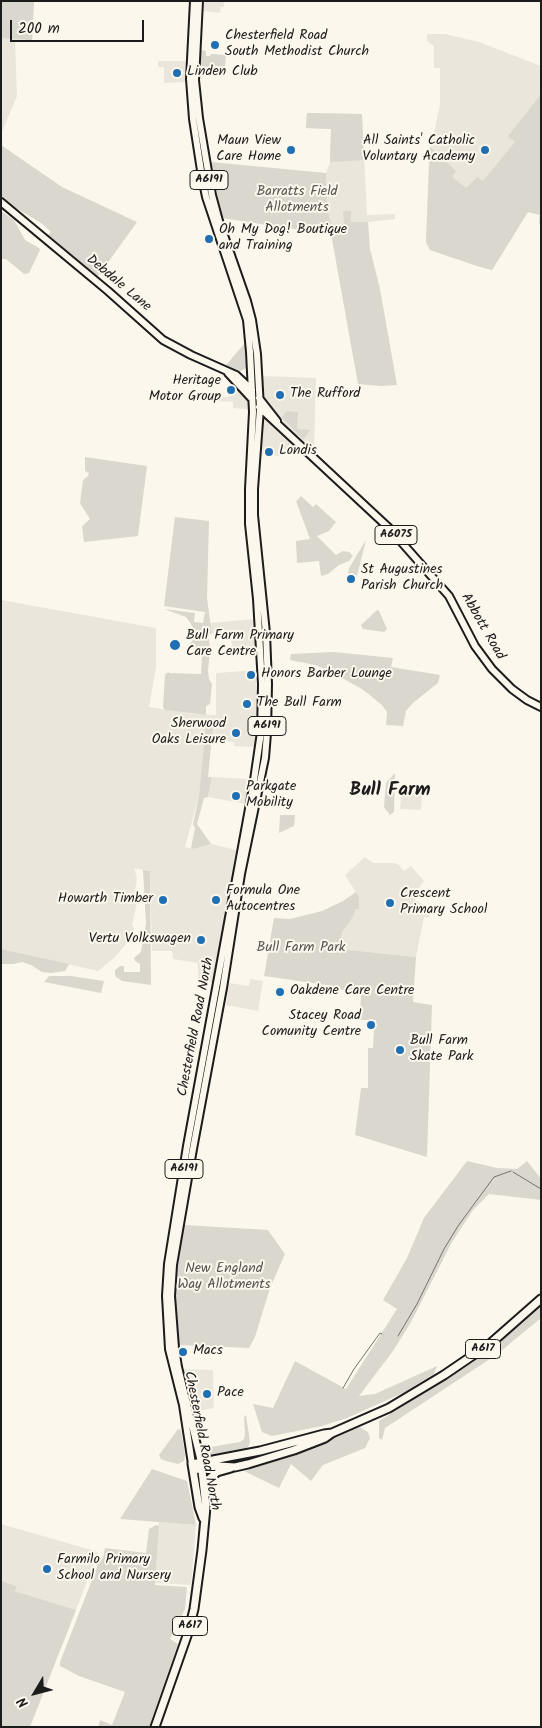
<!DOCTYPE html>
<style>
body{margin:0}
#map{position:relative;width:542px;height:1728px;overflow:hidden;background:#fbf7ec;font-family:Kalam,sans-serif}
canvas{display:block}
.frame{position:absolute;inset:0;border:2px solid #1c1c1c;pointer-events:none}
.north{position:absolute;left:10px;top:1668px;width:50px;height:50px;-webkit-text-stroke:4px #fbf7ec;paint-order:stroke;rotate:233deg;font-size:14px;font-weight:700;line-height:20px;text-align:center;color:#1c1c1c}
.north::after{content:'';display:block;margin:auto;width:18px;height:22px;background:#1c1c1c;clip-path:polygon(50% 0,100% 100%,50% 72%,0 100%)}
.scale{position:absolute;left:10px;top:20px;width:134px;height:22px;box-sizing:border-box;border:2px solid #1c1c1c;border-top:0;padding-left:6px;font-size:15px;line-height:18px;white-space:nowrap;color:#1c1c1c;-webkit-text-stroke:4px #fbf7ec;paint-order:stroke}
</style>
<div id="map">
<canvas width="542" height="1728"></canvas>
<div class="frame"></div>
<div class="north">N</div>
<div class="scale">200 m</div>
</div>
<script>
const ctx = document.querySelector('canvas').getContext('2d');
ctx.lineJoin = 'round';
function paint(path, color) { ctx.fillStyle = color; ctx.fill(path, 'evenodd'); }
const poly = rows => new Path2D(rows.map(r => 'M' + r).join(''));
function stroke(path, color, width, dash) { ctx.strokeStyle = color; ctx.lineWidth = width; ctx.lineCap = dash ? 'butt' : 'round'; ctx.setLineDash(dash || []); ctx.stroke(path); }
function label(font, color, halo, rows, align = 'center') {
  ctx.font = font + ' Kalam,sans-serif'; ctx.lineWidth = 4; ctx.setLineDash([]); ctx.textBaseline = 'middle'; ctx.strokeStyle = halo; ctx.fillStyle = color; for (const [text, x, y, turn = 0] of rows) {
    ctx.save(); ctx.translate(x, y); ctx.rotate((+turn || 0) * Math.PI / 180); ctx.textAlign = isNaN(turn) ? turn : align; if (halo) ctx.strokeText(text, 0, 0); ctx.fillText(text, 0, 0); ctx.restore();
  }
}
paint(poly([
 [1,1,34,1,32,40,15,40,17,96,1,134],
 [204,1,224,1,224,7,221,7,220,13,203,11],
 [427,34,445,34,479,42,541,66,541,225,539,223,540,215,528,212,492,270,477,266,430,250,426,242,429,154,440,105,440,68,434,68,434,46,427,41],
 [158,61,186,61,185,82,164,83,164,67,158,67],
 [307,113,362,114,367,215,395,214,395,219,368,222,351,222,344,211,344,224,331,224,327,207,326,173,330,162,331,129,306,128],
 [263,376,316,378,314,451,298,435,279,456,261,454,263,430,247,409,233,408,233,402,218,401,218,397,228,397,230,382],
 [1,600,156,628,156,667,149,707,192,714,216,715,216,673,256,670,257,725,255,747,234,746,234,742,211,740,213,726,203,767,199,796,185,847,193,849,211,844,236,850,214,982,198,982,198,963,173,959,172,951,152,951,150,871,134,868,137,878,134,897,138,898,132,925,134,928,134,935,114,958,98,971,1,949],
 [254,619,256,648,233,650,230,632,212,633,211,623],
 [212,777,250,779,246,804,208,797],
 [402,785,423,786,421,810,400,809],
 [365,857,373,863,394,863,399,865,404,871,411,866,424,881,412,897,432,912,428,918,424,917,416,957,340,949,342,932,350,922,359,897,345,875],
 [250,979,263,981,258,1011,226,1005,229,983,249,986],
 [183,1369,213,1370,214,1408,194,1412],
 [159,1522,196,1525,191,1585,155,1583],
 [1,1524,95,1551,98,1553,76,1610,15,1591,17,1586,1,1581]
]), '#eae6dc');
paint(poly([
 [1,1,34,1,32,40,2,38],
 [201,50,206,51,206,56,210,56,211,54,226,55,224,77,206,75,200,62],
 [541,91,541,225,539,223,540,215,528,212,492,270,477,266,430,250,426,242,430,147,456,171,452,177,466,188,477,177,483,181,515,142,508,136,539,97],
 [307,113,362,114,364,160,330,162,331,129,306,128],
 [1,145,62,187,137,222,96,279,46,237,51,232,41,223,1,199],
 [211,162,326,173,327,207,331,224,344,224,343,211,351,211,351,222,368,222,370,249,380,289,397,385,381,386,358,384,330,228,313,232,222,218],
 [1,211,14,220,25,240,39,248,40,250,29,273,24,274,6,259,1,259],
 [245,343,246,368,239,372,226,365],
 [287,411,298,412,297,429,310,430,303,440,282,417],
 [85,457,147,466,138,536,84,542,82,526,90,519,80,503,83,480,88,476,89,473,85,471],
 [301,496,313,507,316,504,336,522,329,531,317,536,336,555,343,551,349,552,353,556,349,561,339,565,328,574,321,576,319,561,297,563,296,541,310,539,296,501],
 [175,517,209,521,207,599,212,633,211,634,197,636,191,624,186,617,164,609,195,613,194,622,203,623,205,612,164,606],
 [366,540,357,576,351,573,350,575,348,574,349,568],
 [377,610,379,611,387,629,384,632,363,629,361,625],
 [205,637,209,639,210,651,208,671,209,679,212,684,210,704,206,706,206,715,165,710,163,707,165,674,169,672,169,673,201,674,202,656,199,655,199,649,188,648,191,642,195,638,198,640],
 [334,652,393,658,391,667,440,675,438,683,414,702,406,711,403,726,386,725,387,712,382,705,362,689,329,671,315,665,290,660,291,654],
 [206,725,213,726,208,777,212,777,208,797,204,798,197,824,211,844,193,849,191,848,195,828,193,824,199,796],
 [395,773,394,812,390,815,384,807,386,783],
 [280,815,295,815,294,826,279,833],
 [143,870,150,871,151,985,122,981,116,977,115,974,115,970,120,966,124,966,124,972,140,972,140,964,135,961,134,958,141,952,146,923],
 [356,892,359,897,359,909,356,909,350,922,342,932,340,949,416,957,413,1002,432,1005,427,1157,355,1135,361,1088,368,1088,368,1048,373,1048,374,1029,376,1029,376,1020,360,1020,361,995,326,985,264,976,274,918,290,919,322,911,343,901],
 [1,949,69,964,65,971,51,973,42,972,31,965,22,962,13,964,1,964],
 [49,976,71,976,104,981,101,993,44,982],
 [467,1161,497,1168,517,1169,527,1161,541,1179,541,1200,489,1194,473,1210,452,1242,411,1322,393,1351,359,1396,375,1394,437,1366,434,1374,405,1392,347,1418,322,1426,272,1436,262,1432,253,1404,273,1408,295,1361,346,1389,397,1309,383,1300,407,1258,424,1218],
 [184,1225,268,1230,285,1254,270,1288,255,1337,249,1348,179,1345,176,1307,176,1287,177,1267],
 [541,1305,541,1318,496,1355,385,1428,382,1440,379,1438,379,1421,472,1363,504,1338],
 [246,1415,250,1442,248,1447,231,1454,211,1458,205,1455,203,1447,204,1444,205,1448,240,1442,244,1439,245,1434,244,1417],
 [359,1427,368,1432,370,1438,365,1448,323,1465,311,1481,291,1464,279,1488,244,1471,289,1457],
 [178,1429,181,1430,185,1454,184,1461,178,1464,166,1461,161,1459,159,1455],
 [152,1469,187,1481,196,1525,120,1519],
 [156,1525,159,1526,155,1585,187,1587,185,1609,170,1639,178,1644,149,1727,98,1727,100,1720,112,1725,125,1692,79,1676,60,1666,60,1662,99,1562,103,1558,105,1548,146,1553,149,1529],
 [1,1581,17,1586,15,1591,76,1610,30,1727,1,1727]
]), '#dad7ce');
stroke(poly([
 [513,1172,541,1189],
 [398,1336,417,1304,444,1249,458,1226,494,1177,511,1171],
 [343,1388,354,1369,380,1333,382,1334]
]), '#74726e', 1);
const primary = poly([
 [199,1,195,80,199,118,212,195,219,221,247,301,252,320,257,354,260,408,254,489,254,515,266,633,268,684,267,733,265,758,241,874,223,988,193,1149,173,1265,171,1296,175,1348,178,1367,201,1462],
 [1,202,108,291,163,340,191,355,236,375,252,390],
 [228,373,252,399],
 [259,398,277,421],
 [259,407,389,528,449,596,475,646,492,669,512,689,527,700,541,707],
 [192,1464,183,1405,169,1349,166,1296,168,1264,187,1146,253,787,261,732,262,684,257,599,249,524,249,489,253,412,250,352,247,320,206,197,202,177,193,119,190,79,194,1]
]);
const highway = poly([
 [193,1470,219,1466,235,1467,248,1464,294,1450,325,1438,332,1433,389,1408,444,1375,491,1343,541,1299],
 [204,1484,217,1472,231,1468],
 [203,1518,199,1507,192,1464,260,1451,324,1434,332,1433],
 [155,1727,188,1633,194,1609,202,1550,206,1507,201,1462]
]);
stroke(primary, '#1c1c1c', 10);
stroke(highway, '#1c1c1c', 11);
stroke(primary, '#fbf7ec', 6);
stroke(highway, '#fbf7ec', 7);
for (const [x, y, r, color] of [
 [215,45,5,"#1f6fb2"],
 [177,73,5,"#1f6fb2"],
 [291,150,5,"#1f6fb2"],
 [485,150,5,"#1f6fb2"],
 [209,239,5,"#1f6fb2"],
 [231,390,5,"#1f6fb2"],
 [280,395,5,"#1f6fb2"],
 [269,452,5,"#1f6fb2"],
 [351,579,5,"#1f6fb2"],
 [175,645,6,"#1f6fb2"],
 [251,675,5,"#1f6fb2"],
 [247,704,5,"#1f6fb2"],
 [236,733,5,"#1f6fb2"],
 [236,796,5,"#1f6fb2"],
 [163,900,5,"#1f6fb2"],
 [216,900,5,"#1f6fb2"],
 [390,903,5,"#1f6fb2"],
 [201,940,5,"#1f6fb2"],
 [280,992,5,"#1f6fb2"],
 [371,1025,5,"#1f6fb2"],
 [400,1050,5,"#1f6fb2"],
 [183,1352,5,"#1f6fb2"],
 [207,1394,5,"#1f6fb2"],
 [47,1569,5,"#1f6fb2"]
]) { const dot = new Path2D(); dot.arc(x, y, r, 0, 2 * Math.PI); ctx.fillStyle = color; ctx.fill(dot); stroke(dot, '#fbf7ec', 2); }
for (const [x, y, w] of [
 [209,180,38],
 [396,535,42],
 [267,726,38],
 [184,1169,38],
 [483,1349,35],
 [190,1626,35]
]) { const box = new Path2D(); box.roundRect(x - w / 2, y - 9.5, w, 19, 4); ctx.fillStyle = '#fbf7ec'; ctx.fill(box); stroke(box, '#1c1c1c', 1); }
label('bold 12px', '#1c1c1c', null, [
 ["A6191",209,180],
 ["A6075",396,535],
 ["A6191",267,726],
 ["A6191",184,1169],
 ["A617",483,1349],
 ["A617",190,1626]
]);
label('14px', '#1c1c1c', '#fbf7ec', [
 ["Chesterfield Road",225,37],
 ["South Methodist Church",225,53],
 ["Linden Club",187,73],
 ["Maun View",281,142,"right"],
 ["Care Home",281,158,"right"],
 ["All Saints' Catholic",475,142,"right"],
 ["Voluntary Academy",475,158,"right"],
 ["Oh My Dog! Boutique",219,231],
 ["and Training",219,247],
 ["Heritage",221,382,"right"],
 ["Motor Group",221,398,"right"],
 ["The Rufford",290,395],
 ["Londis",279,452],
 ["St Augustines",361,571],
 ["Parish Church",361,587],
 ["Bull Farm Primary",186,637],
 ["Care Centre",186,653],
 ["Honors Barber Lounge",261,675],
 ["The Bull Farm",257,704],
 ["Sherwood",226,725,"right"],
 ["Oaks Leisure",226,741,"right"],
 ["Parkgate",246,788],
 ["Mobility",246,804],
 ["Formula One",226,892],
 ["Autocentres",226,908],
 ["Crescent",400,895],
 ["Primary School",400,911],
 ["Howarth Timber",153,900,"right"],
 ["Vertu Volkswagen",191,940,"right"],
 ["Oakdene Care Centre",290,992],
 ["Stacey Road",361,1017,"right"],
 ["Comunity Centre",361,1033,"right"],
 ["Bull Farm",410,1042],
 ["Skate Park",410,1058],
 ["Macs",193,1352],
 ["Pace",217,1394],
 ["Farmilo Primary",57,1561],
 ["School and Nursery",57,1577]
], 'left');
label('14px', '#555451', '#fbf7ec', [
 ["Barratts Field",297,193],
 ["Allotments",297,209],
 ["Bull Farm Park",301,949],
 ["New England",224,1270],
 ["Way Allotments",224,1286]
]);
label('14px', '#1c1c1c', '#fbf7ec', [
 ["Debdale Lane",118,284,40],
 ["Abbott Road",482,627,60],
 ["Chesterfield Road North",197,1027,-79],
 ["Chesterfield Road North",201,1441,79]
]);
label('bold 19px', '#1c1c1c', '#fbf7ec', [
 ["Bull Farm",390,792]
]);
</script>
